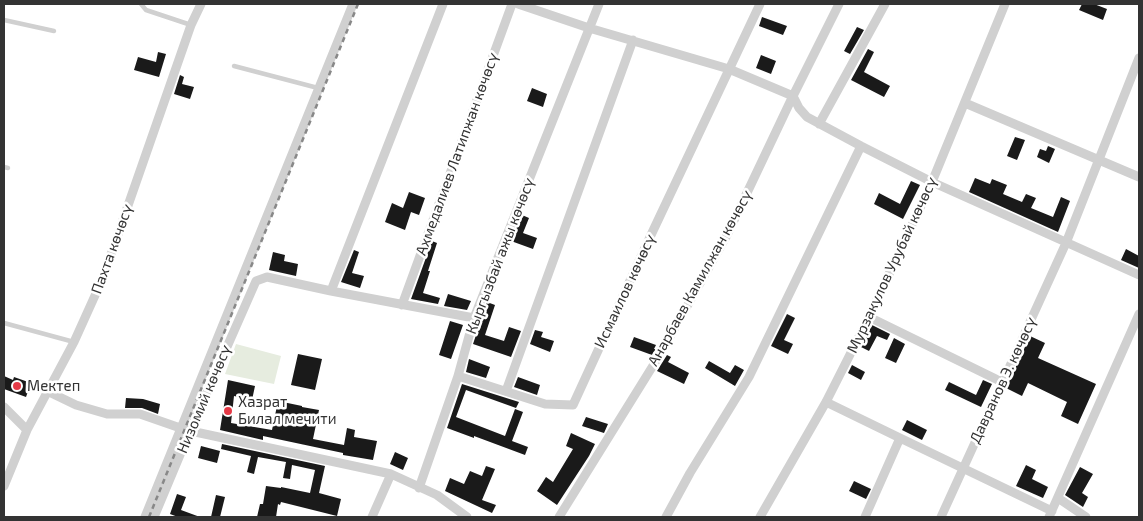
<!DOCTYPE html>
<meta charset="utf-8">
<style>
body{margin:0}
#map{position:relative;width:1143px;height:521px;overflow:hidden;background:#fff;font-family:"Exo 2",sans-serif}
canvas{display:block}
.frame{position:absolute;inset:0;border:5px solid #333;pointer-events:none}
</style>
<div id="map">
<canvas width="1143" height="521"></canvas>
<div class="frame"></div>
</div>
<script>
const ctx = document.querySelector('canvas').getContext('2d');
ctx.lineJoin = 'round';
function paint(path, color) { ctx.fillStyle = color; ctx.fill(path, 'evenodd'); }
const poly = rows => new Path2D(rows.map(r => 'M' + r).join(''));
function stroke(path, color, width, dash) { ctx.strokeStyle = color; ctx.lineWidth = width; ctx.lineCap = dash ? 'butt' : 'round'; ctx.setLineDash(dash || []); ctx.stroke(path); }
function label(font, color, halo, rows, align = 'center') {
  ctx.font = font + ' "Exo 2",sans-serif'; ctx.lineWidth = 5; ctx.setLineDash([]); ctx.textBaseline = 'middle'; ctx.strokeStyle = halo; ctx.fillStyle = color; for (const [text, x, y, turn = 0] of rows) {
    ctx.save(); ctx.translate(x, y); ctx.rotate((+turn || 0) * Math.PI / 180); ctx.textAlign = isNaN(turn) ? turn : align; if (halo) ctx.strokeText(text, 0, 0); ctx.fillText(text, 0, 0); ctx.restore();
  }
}
paint(poly([
 [236,344,281,356,274,384,225,374]
]), '#e6ecdf');
paint(poly([
 [1082,4,1094,4,1107,9,1103,20,1079,10],
 [762,17,787,26,783,35,759,26],
 [857,27,864,30,850,54,844,51],
 [868,49,874,52,864,72,890,86,884,97,851,80],
 [158,52,166,54,159,77,134,70,138,57,156,62],
 [761,55,776,61,771,74,756,68],
 [180,75,184,77,182,84,194,87,190,99,174,94],
 [532,88,547,94,543,107,527,101],
 [1015,137,1025,140,1017,160,1007,156],
 [1048,146,1055,149,1049,163,1037,157,1040,149,1046,151],
 [975,178,990,184,992,179,1007,185,1003,194,1022,202,1026,194,1036,198,1031,208,1053,217,1061,197,1070,201,1058,232,969,192],
 [911,181,920,185,903,219,874,204,879,193,900,204],
 [409,192,425,198,419,215,411,212,405,230,385,222,392,203,403,208],
 [522,215,529,218,523,233,537,238,533,249,511,241],
 [432,241,437,243,428,271,430,271,423,293,440,298,438,304,411,299],
 [1126,249,1139,256,1139,268,1121,260],
 [354,250,359,252,352,273,364,276,360,288,341,282],
 [273,252,285,255,284,261,298,264,296,276,269,270],
 [448,294,471,301,467,310,444,306],
 [487,302,495,305,485,335,504,341,509,327,521,331,511,357,473,344],
 [787,314,795,318,784,340,793,344,788,354,771,346],
 [450,321,463,325,451,359,439,355],
 [872,325,890,334,887,340,877,336,869,351,861,347],
 [535,330,543,332,541,337,554,341,550,352,530,344],
 [1030,336,1045,343,1038,358,1096,384,1078,424,1061,416,1067,402,1028,383,1022,396,1006,388],
 [634,337,656,345,654,349,656,349,652,355,630,347],
 [894,338,905,344,896,363,885,358],
 [298,354,322,359,315,390,291,385],
 [667,355,671,357,668,362,689,373,684,384,657,371],
 [469,359,490,367,486,378,466,372],
 [709,361,730,373,735,365,744,370,735,386,705,368],
 [852,365,865,372,861,380,848,373],
 [4,376,13,380,14,377,31,383,26,397,4,389],
 [518,377,540,385,537,395,514,387],
 [228,380,255,386,252,400,234,396,231,423,272,430,278,401,302,406,302,407,319,410,313,439,344,445,347,428,355,430,354,437,377,441,373,460,343,455,343,453,263,436,263,440,220,430],
 [983,380,992,384,981,407,945,390,949,382,976,395],
 [462,384,519,402,516,408,466,390,456,417,505,436,515,409,523,412,512,441,528,447,525,455,474,436,474,438,447,428],
 [126,398,143,399,160,404,158,414,142,408,125,408],
 [586,417,608,424,604,433,582,426],
 [907,420,927,430,922,440,902,430],
 [571,433,595,444,589,456,557,505,537,491,546,477,553,482,573,449,566,446],
 [222,444,325,466,319,493,341,499,337,516,281,502,280,505,278,504,276,517,257,517,260,504,263,504,266,486,281,488,281,487,310,493,315,470,292,465,290,479,283,478,286,462,258,457,254,474,247,472,251,456,221,449],
 [201,446,220,451,217,463,198,458],
 [395,452,408,458,403,470,390,464],
 [1026,465,1036,470,1032,479,1048,487,1043,498,1016,486],
 [486,466,495,469,482,500,496,505,492,513,445,491,450,478,464,484,470,471,482,476],
 [1080,467,1093,474,1082,493,1088,497,1083,507,1065,495],
 [854,481,871,489,866,499,849,491],
 [177,494,186,497,181,510,200,517,178,517,170,514],
 [216,495,225,497,220,517,211,517]
]), '#1a1a1a');
stroke(poly([
 [141,4,146,10,191,25],
 [4,20,54,31],
 [234,66,318,88],
 [4,167,8,168],
 [4,323,74,342]
]), '#d0d0d0', 4.5);
stroke(poly([
 [518,4,589,28,729,69,793,96,799,108,807,117,861,146,932,182,1139,275],
 [965,103,1139,177],
 [819,124,885,4],
 [331,291,443,4],
 [402,305,512,4],
 [869,317,1002,382],
 [458,376,545,404,573,405,651,235,760,4],
 [47,391,76,405,107,414,140,414,186,430,391,474,437,495,467,517],
 [506,391,633,40],
 [826,402,900,438,1052,511],
 [4,407,27,430],
 [4,486,27,430,74,342,102,280,191,25,201,4],
 [419,488,458,376,474,318,599,4],
 [1058,498,1086,517],
 [145,517,353,4],
 [154,517,190,431,256,281,267,277,331,291,474,318],
 [372,517,391,474],
 [559,517,659,356,727,235,791,100,839,4],
 [666,517,690,473,749,377,861,146],
 [760,517,826,402,869,317,932,182,1005,4],
 [865,517,900,438],
 [941,517,1066,243,1139,58],
 [1049,517,1139,314]
]), '#d0d0d0', 9);
stroke(poly([
 [149,517,358,4]
]), '#888', 2.5, [5, 4]);
for (const [x, y, r, color] of [
 [17,386,5,"#e63946"],
 [228,411,5,"#e63946"]
]) { const dot = new Path2D(); dot.arc(x, y, r, 0, 2 * Math.PI); ctx.fillStyle = color; ctx.fill(dot); stroke(dot, '#fff', 2); }
label('15px', '#333', '#fff', [
 ["Ахмедалиев Латипжан көчөсү",457,154,-70],
 ["Пахта көчөсү",112,249,-70],
 ["Кыргызбай ажы көчөсү",500,256,-69],
 ["Мурзакулов Урубай көчөсү",892,265,-65],
 ["Анарбаев Камилжан көчөсү",700,278,-61],
 ["Исмаилов көчөсү",625,291,-65],
 ["Давранов Э. көчөсү",1003,380,-65],
 ["Низомий көчөсү",204,399,-67]
]);
label('15px', '#333', '#fff', [
 ["Мектеп",27,386],
 ["Хазрат",238,402],
 ["Билал мечити",238,419]
], 'left');
</script>
